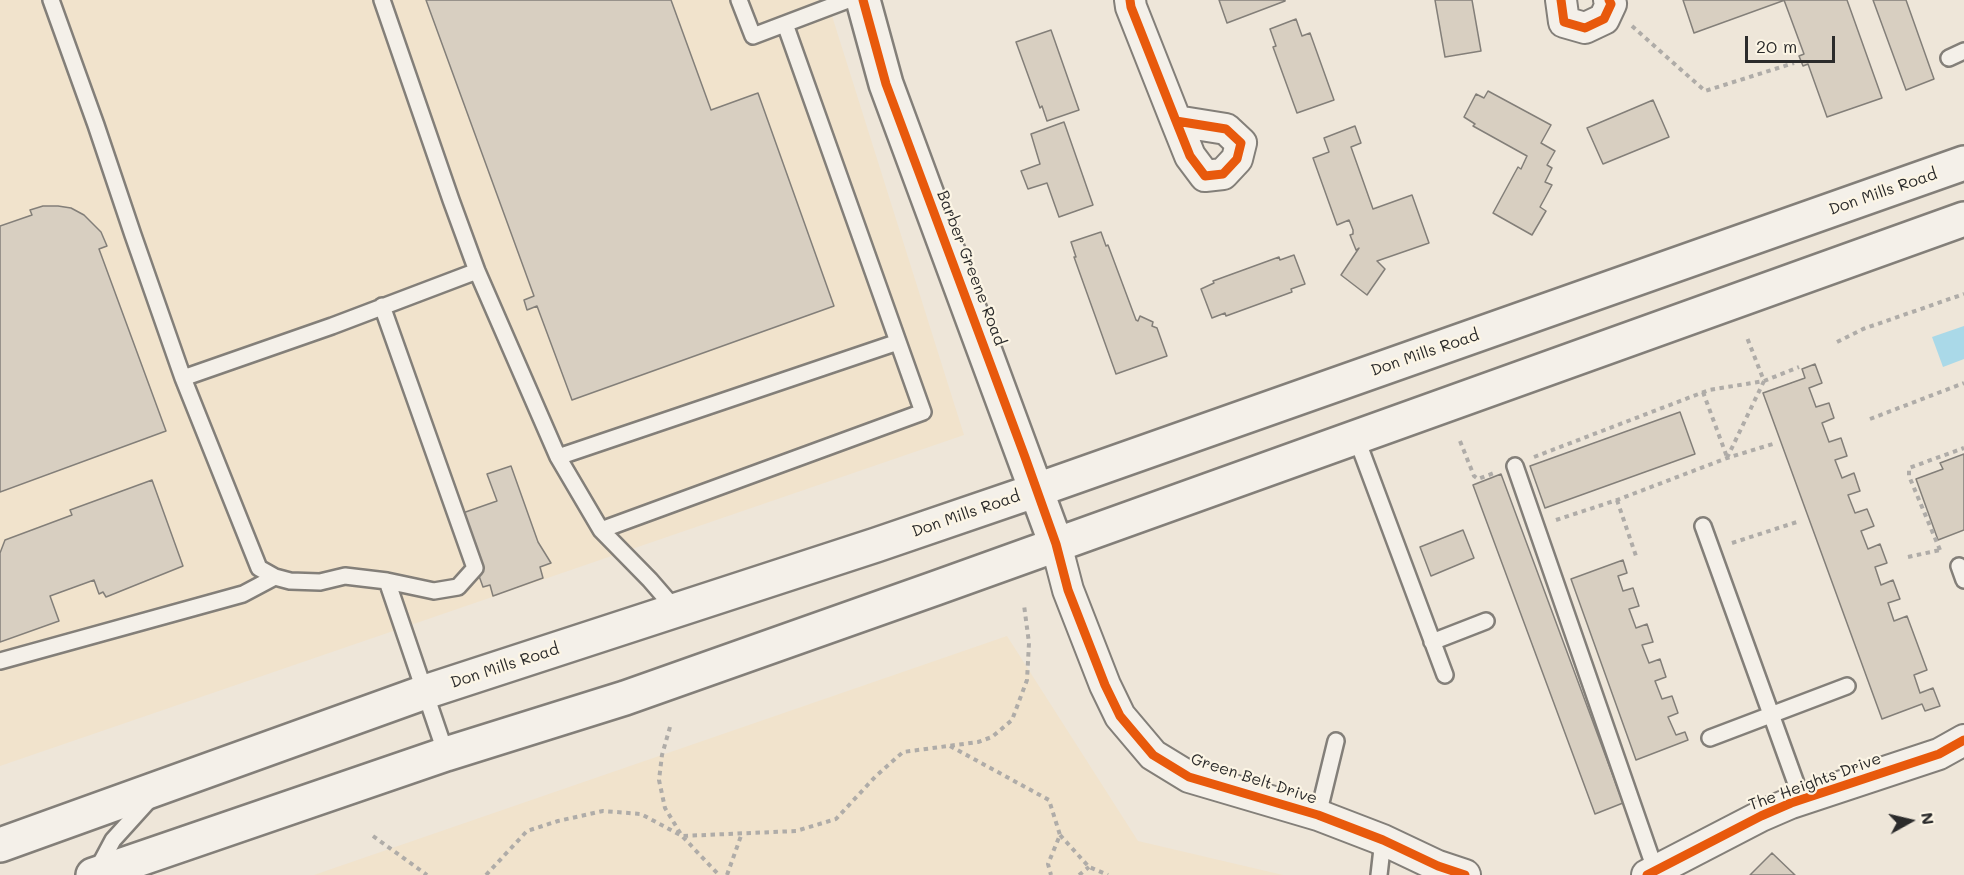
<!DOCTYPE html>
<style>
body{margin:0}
#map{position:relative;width:1964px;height:875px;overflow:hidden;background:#eee6d9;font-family:Mali,sans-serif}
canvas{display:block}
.north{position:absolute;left:1880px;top:791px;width:60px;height:60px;-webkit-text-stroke:4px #fcf5e5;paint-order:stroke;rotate:82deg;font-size:16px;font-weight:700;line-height:24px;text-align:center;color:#2b2b2b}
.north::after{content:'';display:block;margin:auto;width:21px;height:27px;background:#2b2b2b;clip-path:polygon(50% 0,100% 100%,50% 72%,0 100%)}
.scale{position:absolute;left:1745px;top:36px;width:90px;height:27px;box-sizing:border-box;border:3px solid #2b2b2b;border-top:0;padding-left:8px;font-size:18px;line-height:21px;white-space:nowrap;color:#2b2b2b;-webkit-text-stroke:4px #fcf5e5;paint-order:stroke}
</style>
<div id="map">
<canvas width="1964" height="875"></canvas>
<div class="north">N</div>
<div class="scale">20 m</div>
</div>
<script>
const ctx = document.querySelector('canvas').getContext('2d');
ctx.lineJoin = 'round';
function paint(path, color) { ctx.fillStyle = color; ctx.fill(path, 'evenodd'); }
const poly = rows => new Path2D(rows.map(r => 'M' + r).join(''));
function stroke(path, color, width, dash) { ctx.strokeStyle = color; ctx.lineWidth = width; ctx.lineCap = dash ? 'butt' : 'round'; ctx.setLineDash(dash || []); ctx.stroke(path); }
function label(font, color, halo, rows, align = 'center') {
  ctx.font = font + ' Mali,sans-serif'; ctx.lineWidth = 4.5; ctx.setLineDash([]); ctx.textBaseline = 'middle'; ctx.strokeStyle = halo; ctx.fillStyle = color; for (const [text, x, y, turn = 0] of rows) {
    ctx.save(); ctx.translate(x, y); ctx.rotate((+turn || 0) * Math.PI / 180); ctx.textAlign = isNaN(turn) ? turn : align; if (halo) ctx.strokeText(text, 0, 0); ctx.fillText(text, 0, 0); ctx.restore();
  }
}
paint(poly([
 [0,0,827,0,964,435,0,766],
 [1007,636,1138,841,1283,875,314,875]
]), '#f1e3cc');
paint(poly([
 [1964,326,1964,359,1943,367,1932,337]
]), '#aad9e8');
const building = poly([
 [426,0,671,0,711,110,758,93,834,306,572,400,537,306,527,310,524,300,534,296,426,0],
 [1219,0,1285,0,1285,1,1227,23,1219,0],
 [1435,0,1472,0,1481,51,1445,57,1435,0],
 [1683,0,1785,0,1694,33,1683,0],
 [1784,0,1847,0,1882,98,1827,117,1808,64,1803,66,1799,56,1804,54,1784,0],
 [1873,0,1906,0,1934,79,1906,90,1873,0],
 [1296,19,1302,36,1310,33,1334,100,1297,113,1273,47,1276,46,1270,29,1296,19],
 [1051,30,1079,110,1047,121,1042,106,1040,108,1016,42,1051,30],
 [1488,91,1551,125,1541,143,1555,151,1547,165,1552,168,1545,182,1552,185,1540,207,1546,211,1532,235,1493,213,1518,167,1521,169,1527,156,1473,126,1475,124,1464,117,1476,94,1484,98,1488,91],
 [1653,100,1669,137,1603,164,1587,128,1653,100],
 [1064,122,1093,205,1059,217,1047,183,1028,189,1021,171,1040,164,1031,134,1064,122],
 [1355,126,1361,143,1351,147,1373,209,1412,195,1429,243,1377,261,1385,269,1367,295,1341,275,1359,248,1356,250,1350,235,1353,234,1353,230,1349,220,1337,225,1313,158,1329,152,1324,138,1355,126],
 [43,206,58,206,71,208,84,215,101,232,107,246,99,249,166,431,0,492,0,226,32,215,30,210,43,206],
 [1101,232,1106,246,1108,245,1136,320,1138,321,1140,316,1153,322,1152,326,1157,328,1167,356,1116,374,1074,257,1076,257,1071,242,1101,232],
 [1294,255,1305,284,1291,289,1292,292,1226,316,1225,313,1212,318,1201,289,1214,283,1213,281,1279,257,1280,260,1294,255],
 [1815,364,1822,383,1809,388,1816,407,1829,403,1834,418,1822,423,1829,442,1841,438,1847,456,1835,460,1842,478,1854,473,1860,491,1848,495,1855,513,1867,509,1874,526,1861,531,1868,549,1880,544,1887,563,1875,567,1881,585,1893,580,1900,599,1888,603,1894,621,1907,616,1927,670,1914,675,1920,693,1933,688,1940,706,1925,711,1922,704,1882,719,1763,393,1805,378,1802,369,1815,364],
 [1680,412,1695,454,1545,508,1530,466,1680,412],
 [1964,454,1964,530,1938,540,1916,479,1943,469,1940,463,1964,454],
 [511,466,538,542,551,563,540,567,543,578,493,596,490,585,483,587,457,515,497,501,487,474,511,466],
 [1501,474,1623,803,1595,814,1473,485,1501,474],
 [152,480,183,566,106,597,103,592,99,594,94,580,50,596,59,621,0,642,0,553,5,540,72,515,70,510,152,480],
 [1463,530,1474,558,1431,576,1420,547,1463,530],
 [1623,560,1627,573,1618,576,1623,591,1633,588,1639,606,1629,609,1636,628,1647,624,1653,642,1642,645,1649,663,1660,659,1666,677,1655,681,1662,699,1672,696,1678,713,1668,717,1676,735,1685,732,1688,740,1636,760,1571,579,1623,560],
 [1772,853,1795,875,1750,875,1772,853]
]);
paint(building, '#d8cfc1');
stroke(building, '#837f79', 1.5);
const lane = poly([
 [51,0,96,125,133,235,183,378,259,568,275,577,290,581,320,582,345,576,387,581,434,591,458,587,475,568,382,306],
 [382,0,451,200,477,271,558,457,601,530,650,580,676,610],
 [739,0,753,36,848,0],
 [1949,58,1964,51],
 [183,378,332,326,477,271],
 [1356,437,1445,675],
 [558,457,898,342],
 [1515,466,1655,869,1659,873],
 [1703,526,1802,800],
 [601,530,923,412,785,24],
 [1959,566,1964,580],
 [387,581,446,754],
 [1432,642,1486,621],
 [0,661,243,594,275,577],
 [1710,738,1847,686],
 [1318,815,1336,741],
 [97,870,113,840,151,798],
 [1379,875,1383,840]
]);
const street = poly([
 [1130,0,1131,7,1176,121,1190,156,1205,176,1223,174,1237,159,1241,143,1226,129,1176,121],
 [1561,0,1564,22,1585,28,1604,19,1611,4,1609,0],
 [1056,544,1068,590,1105,685,1120,716,1153,755,1189,777,1318,815,1383,840,1438,866,1465,875],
 [1647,875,1761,816,1791,803,1939,754,1964,740]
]);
const secondary = poly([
 [863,0,886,84,1056,544],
 [0,845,425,692,876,545,1037,490,1964,163],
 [93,875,446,754,625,698,936,588,1964,219]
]);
stroke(lane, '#837f79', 20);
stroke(street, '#837f79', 34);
stroke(secondary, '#837f79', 38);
stroke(poly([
 [1632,26,1705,91,1794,63],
 [1837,342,1863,329,1964,294],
 [1703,392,1727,457],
 [1870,419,1964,383],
 [1460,441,1474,476,1478,479,1494,473],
 [1534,457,1709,390,1764,381,1799,367],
 [1727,458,1764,381,1746,335],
 [1617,500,1637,559],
 [1556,520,1617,500,1727,458,1776,443],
 [1732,543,1800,521],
 [1940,550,1909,476,1909,468,1964,448],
 [1908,557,1940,550],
 [670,727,662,755,659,780,665,808,682,836,719,875],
 [950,746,1049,800,1060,835,1048,864,1051,875],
 [1060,835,1089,867,1108,875],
 [373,836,427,875],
 [486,875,527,831,558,821,603,811,641,814,682,836,796,831,836,819,875,777,903,752,978,742,992,737,1012,720,1027,680,1029,643,1024,605],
 [727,875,742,833],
 [1079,875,1089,867]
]), '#afaca8', 4, [4.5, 4.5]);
stroke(lane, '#f4f0e9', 15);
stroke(street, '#f4f0e9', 30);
stroke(secondary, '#f4f0e9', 33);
stroke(poly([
 [863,0,886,84,1025,457,1056,544,1068,590,1105,685,1120,716,1153,755,1189,777,1318,815,1383,840,1438,866,1465,875],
 [1130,0,1131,7,1176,121,1190,156,1205,176,1223,174,1237,159,1241,143,1226,129,1176,121],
 [1561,0,1564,22,1585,28,1604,19,1611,4,1609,0],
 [1647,875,1761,816,1791,803,1939,754,1964,740]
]), '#e8590c', 9);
label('16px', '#2b2b2b', '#fcf5e5', [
 ["Don Mills Road",1883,192,-19],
 ["Barber Greene Road",971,268,69],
 ["Don Mills Road",1425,353,-19],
 ["Don Mills Road",966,514,-19],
 ["Don Mills Road",505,666,-18],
 ["Green Belt Drive",1254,779,18],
 ["The Heights Drive",1815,782,-20]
]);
</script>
